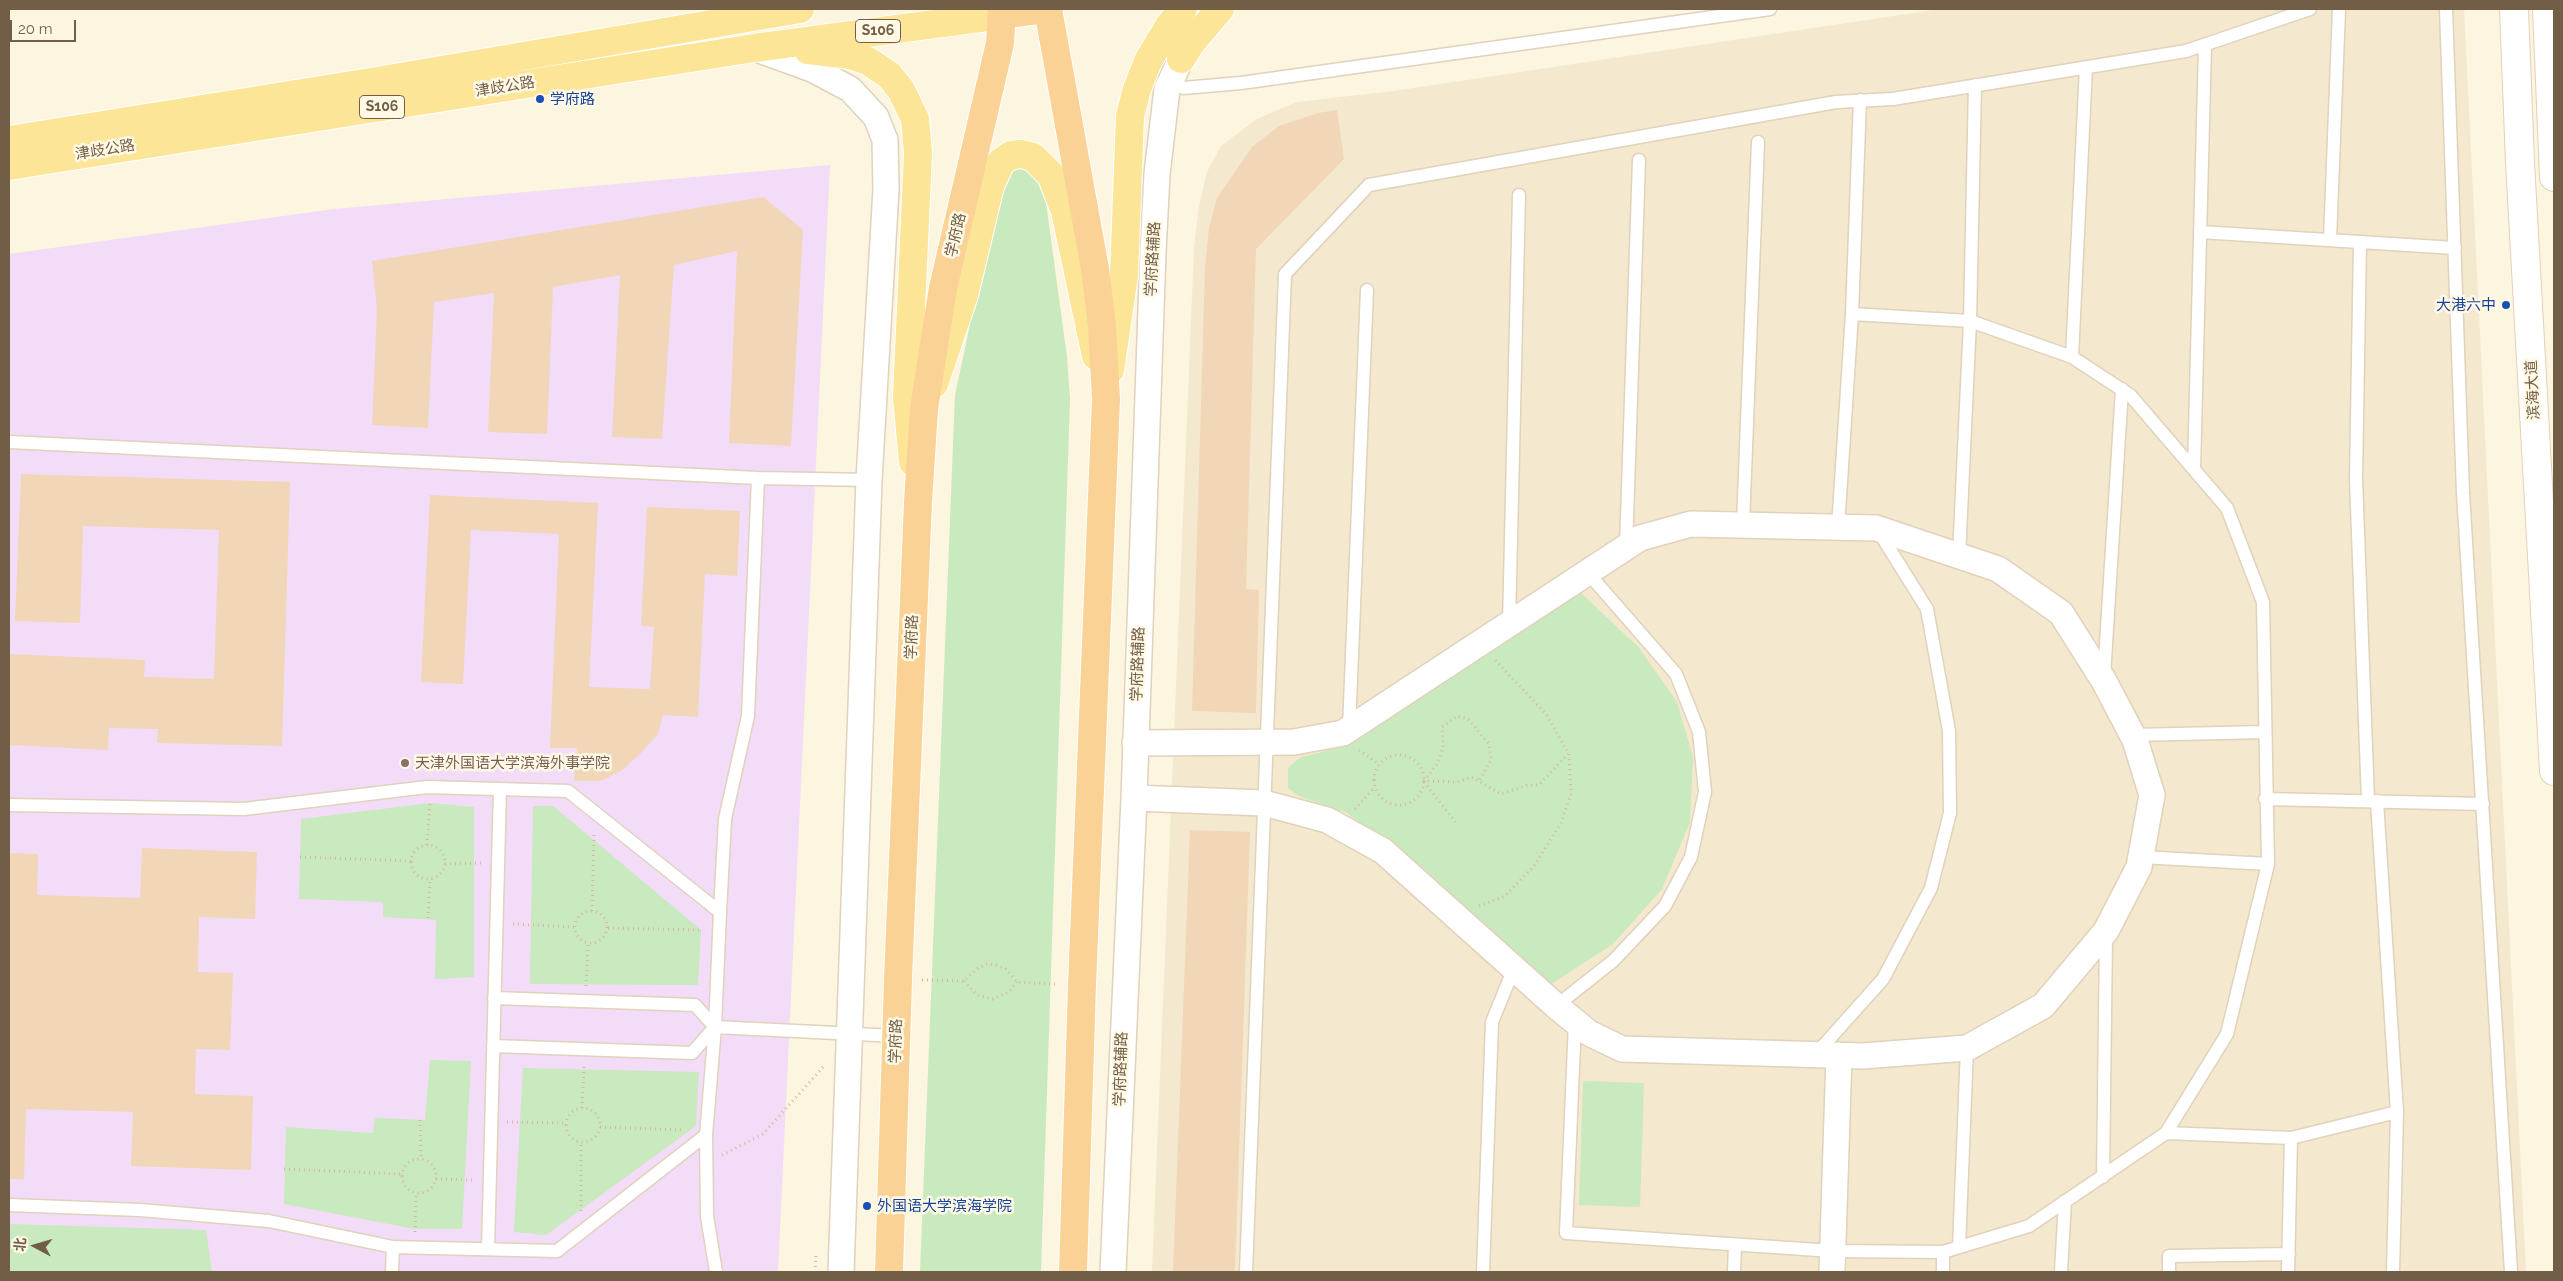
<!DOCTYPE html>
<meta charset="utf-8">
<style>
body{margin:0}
#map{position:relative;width:2563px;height:1281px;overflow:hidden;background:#fcf5df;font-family:Raleway,"Noto Sans SC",sans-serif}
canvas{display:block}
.frame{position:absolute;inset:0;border:10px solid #725d47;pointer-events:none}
.north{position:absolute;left:10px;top:1221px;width:50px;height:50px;-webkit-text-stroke:4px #fff9e5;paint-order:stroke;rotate:276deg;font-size:14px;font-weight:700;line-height:20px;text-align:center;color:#725d47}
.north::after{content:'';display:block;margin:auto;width:18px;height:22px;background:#725d47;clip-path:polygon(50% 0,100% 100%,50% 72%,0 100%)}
.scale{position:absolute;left:10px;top:20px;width:66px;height:22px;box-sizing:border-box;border:2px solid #725d47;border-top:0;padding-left:6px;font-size:15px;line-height:18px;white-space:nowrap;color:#725d47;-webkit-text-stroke:4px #fff9e5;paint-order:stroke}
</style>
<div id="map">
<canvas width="2563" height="1281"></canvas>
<div class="frame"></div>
<div class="north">北</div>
<div class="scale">20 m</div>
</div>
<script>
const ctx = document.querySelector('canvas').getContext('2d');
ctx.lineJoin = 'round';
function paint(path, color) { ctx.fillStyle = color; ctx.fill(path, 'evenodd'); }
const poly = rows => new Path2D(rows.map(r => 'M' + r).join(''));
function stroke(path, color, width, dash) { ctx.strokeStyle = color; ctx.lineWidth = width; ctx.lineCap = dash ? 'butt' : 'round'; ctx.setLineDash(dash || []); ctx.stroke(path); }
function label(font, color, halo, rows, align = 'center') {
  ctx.font = font + ' Raleway,"Noto Sans SC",sans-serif'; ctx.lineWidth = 5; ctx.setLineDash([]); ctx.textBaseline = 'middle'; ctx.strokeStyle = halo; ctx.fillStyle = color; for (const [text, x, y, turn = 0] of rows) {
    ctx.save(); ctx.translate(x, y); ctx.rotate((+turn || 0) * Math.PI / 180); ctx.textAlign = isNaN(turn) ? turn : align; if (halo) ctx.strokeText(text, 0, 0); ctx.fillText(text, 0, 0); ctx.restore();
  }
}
paint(poly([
 [1940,9,2464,9,2526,1272,1152,1272,1194,248,1199,206,1207,172,1221,146,1257,119,1297,102,1394,91]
]), '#f4e8ce');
paint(poly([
 [830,165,778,1272,9,1272,9,254,334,209]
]), '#f2dcf8');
paint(poly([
 [1018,168,1028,168,1043,181,1067,357,1070,399,1041,1272,920,1272,955,395,1000,183,1007,174],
 [1580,592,1639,648,1677,702,1693,757,1690,822,1662,889,1613,944,1548,986,1456,898,1392,846,1347,813,1299,796,1288,788,1288,768,1301,757,1342,747],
 [430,803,474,807,474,977,435,979,436,920,383,917,383,902,299,899,301,819],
 [533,806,553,806,701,930,698,985,530,984],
 [430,1060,471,1061,462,1229,415,1229,284,1204,286,1127,373,1133,375,1118,425,1120],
 [523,1068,699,1072,696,1126,546,1235,514,1232],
 [1583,1081,1644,1083,1640,1207,1579,1205],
 [9,1224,206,1230,212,1272,9,1272]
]), '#c9e9be');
paint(poly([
 [1337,110,1344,159,1256,249,1246,589,1259,590,1256,713,1192,711,1205,267,1209,228,1217,198,1252,147,1279,126,1318,113],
 [763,197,803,230,791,446,729,443,737,251,674,265,662,439,612,437,620,275,553,287,547,434,488,432,494,293,434,302,428,428,372,425,377,309,372,261],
 [21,474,290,482,282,746,157,743,158,729,109,728,108,750,9,745,9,654,145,660,144,677,214,679,219,530,83,526,80,623,15,621],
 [430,495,598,503,589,687,650,689,654,627,641,626,647,507,740,511,737,576,705,574,698,717,663,715,658,734,640,754,621,771,601,781,574,781,577,748,550,748,559,534,471,530,463,684,421,682],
 [1190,830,1250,832,1235,1272,1173,1272],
 [142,848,257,852,255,919,199,917,198,972,233,973,230,1050,196,1049,195,1094,253,1096,251,1170,131,1166,133,1112,26,1109,24,1179,9,1179,9,853,38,854,37,895,140,898]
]), '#f1d7b7');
const service = poly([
 [2446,9,2463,493,2511,1272],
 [1183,88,1241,83,1770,9],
 [2200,232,2455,248],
 [2330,240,2339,9],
 [2360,242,2356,479,2368,801],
 [2072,357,2086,67],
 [9,442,758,478,869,480],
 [2194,469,2205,45],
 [1743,524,1758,142],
 [1838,527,1852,314,1860,100],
 [1626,548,1639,160],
 [1959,556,1970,321,1975,85],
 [1509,625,1519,195],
 [2104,676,2122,389],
 [1349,728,1367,290],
 [2132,735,2265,732],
 [2265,799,2483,804],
 [2377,801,2397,1112,2393,1272],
 [9,805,244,809,427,787,568,791,720,912,715,1027,706,1135,557,1251,393,1247,269,1221,140,1210,9,1205],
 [2141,857,2268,864],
 [720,912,725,819,748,716,758,478],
 [494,998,695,1005,715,1027,896,1036],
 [1556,1006,1613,961,1665,906,1691,857,1705,792,1699,732,1676,674,1588,573],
 [1575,1022,1566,1233,1833,1251,1943,1252,2029,1226,2166,1133,2227,1034,2268,864,2263,602,2227,508,2130,395,2072,357,1970,321,1852,314],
 [493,1046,692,1053,715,1027],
 [1815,1055,1883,979,1931,888,1950,813,1949,731,1927,609,1879,532],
 [2166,1133,2291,1138,2397,1112],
 [706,1135,707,1216,716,1272],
 [2103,1177,2106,935],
 [1959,1247,1967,1048],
 [488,1249,500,789],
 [392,1272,393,1247],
 [1246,1272,1285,274,1369,185,1836,102,1893,99,2186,51,2310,9],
 [1483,1272,1492,1022,1514,968],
 [1734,1272,1735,1245],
 [1943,1272,1943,1252],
 [2061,1272,2065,1201],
 [2169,1272,2169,1256,2289,1254],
 [2288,1272,2291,1138]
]);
const minor = poly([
 [754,48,812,69,850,89,876,117,885,140,886,189,869,480,841,1272],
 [1134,798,1264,803,1327,820,1383,851,1556,1006,1589,1033,1622,1049,1863,1056,1967,1048,2043,1006,2106,931,2139,867,2152,795,2135,740,2104,681,2061,613,1998,569,1876,528,1691,524,1640,538,1343,733,1294,742,1135,743],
 [1113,1272,1134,798,1153,252,1157,174,1167,89,1181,59],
 [1832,1272,1839,1055]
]);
const secondary = poly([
 [2514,9,2520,162,2554,771],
 [2547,9,2554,177]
]);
const primary = poly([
 [808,50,850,55,868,61,889,75,901,90,915,119,918,153,907,397,913,462],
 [1181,59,1191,43,1220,9],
 [9,140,377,81,800,9],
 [9,166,754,48,1002,15],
 [1110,370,1124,276,1130,116,1137,89,1148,61,1169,26,1183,9],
 [934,384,964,295,990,186,1001,162,1011,155,1022,154,1033,157,1051,175,1065,211,1096,356]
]);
const trunk = poly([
 [1048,9,1095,269,1102,326,1106,399,1082,985,1073,1272],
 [1002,15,1046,9],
 [889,1272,898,979,918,502,924,409,943,288,1000,43,1002,9]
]);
stroke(service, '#e0d2bc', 15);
stroke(minor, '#e0d2bc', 28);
stroke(secondary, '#e2d1b7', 30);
stroke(primary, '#fff', 30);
stroke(trunk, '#fff', 30);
stroke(poly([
 [1359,750,1379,764],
 '1374 780a25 25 0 1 1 50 0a25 25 0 1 1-50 0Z',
 [1423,781,1457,782,1472,777,1501,794,1528,785,1539,785,1568,754],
 [1424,781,1438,763,1443,747,1442,727,1457,716,1468,719,1489,744,1491,760,1479,781],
 [1424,782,1457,824],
 [1355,809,1375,787],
 [427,845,430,803],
 '411 862a17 17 0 1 1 34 0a17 17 0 1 1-34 0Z',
 [300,857,411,861],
 [445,864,482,863],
 [1479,906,1505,896,1534,866,1561,823,1571,794,1569,754,1546,714,1495,660],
 '575 927a16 16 0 1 1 32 0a16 16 0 1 1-32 0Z',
 [592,911,594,834],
 [428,918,430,879],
 [513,924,575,927],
 [608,928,702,930],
 [922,980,964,981,978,968,987,964,996,965,1006,969,1017,982,1055,984],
 [964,981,977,995,993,999,1009,992,1017,982],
 [586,986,588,943],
 [582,1108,584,1067],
 '566 1125a17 17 0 1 1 34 0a17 17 0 1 1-34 0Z',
 [420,1120,421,1159],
 [507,1122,567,1123],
 [600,1127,684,1130],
 [722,1155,763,1134,825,1065],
 '402 1176a17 17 0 1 1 34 0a17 17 0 1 1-34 0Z',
 [284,1169,401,1174],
 [436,1179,473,1180],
 [581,1211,581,1142],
 [415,1232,416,1194],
 [815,1272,816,1255]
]), '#d6bb9b', 3, [1, 4]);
stroke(service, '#fff', 12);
stroke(minor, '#fff', 25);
stroke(secondary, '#fff', 28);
stroke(primary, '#fce597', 28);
stroke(trunk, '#fad296', 28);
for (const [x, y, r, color] of [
 [540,99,5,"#1a4fb4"],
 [2506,305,5,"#1a4fb4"],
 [405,763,5,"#8d6e63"],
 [867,1206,5,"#1a4fb4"]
]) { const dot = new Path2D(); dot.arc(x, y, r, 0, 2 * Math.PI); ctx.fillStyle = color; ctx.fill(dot); stroke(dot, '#fff9e5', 2); }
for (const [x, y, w] of [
 [878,31,45],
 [382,107,45]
]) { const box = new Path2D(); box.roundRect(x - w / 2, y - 11.5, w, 23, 4); ctx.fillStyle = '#fff9e5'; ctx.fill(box); stroke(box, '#725d47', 1); }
label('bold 14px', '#725d47', null, [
 ["S106",878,31],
 ["S106",382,107]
]);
label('15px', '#725d47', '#fff9e5', [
 ["津歧公路",505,87,-9],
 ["津歧公路",105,150,-9],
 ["学府路",956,235,-77],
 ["学府路辅路",1153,259,-87],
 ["滨海大道",2533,390,-93],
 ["学府路",912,637,-88],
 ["学府路辅路",1138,664,-88],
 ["学府路",896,1041,-88],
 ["学府路辅路",1121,1069,-88]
]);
label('15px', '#164399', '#fff9e5', [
 ["学府路",550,99],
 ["大港六中",2496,305,"right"],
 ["外国语大学滨海学院",877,1206]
], 'left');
label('15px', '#785e54', '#fff9e5', [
 ["天津外国语大学滨海外事学院",415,763]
], 'left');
</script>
